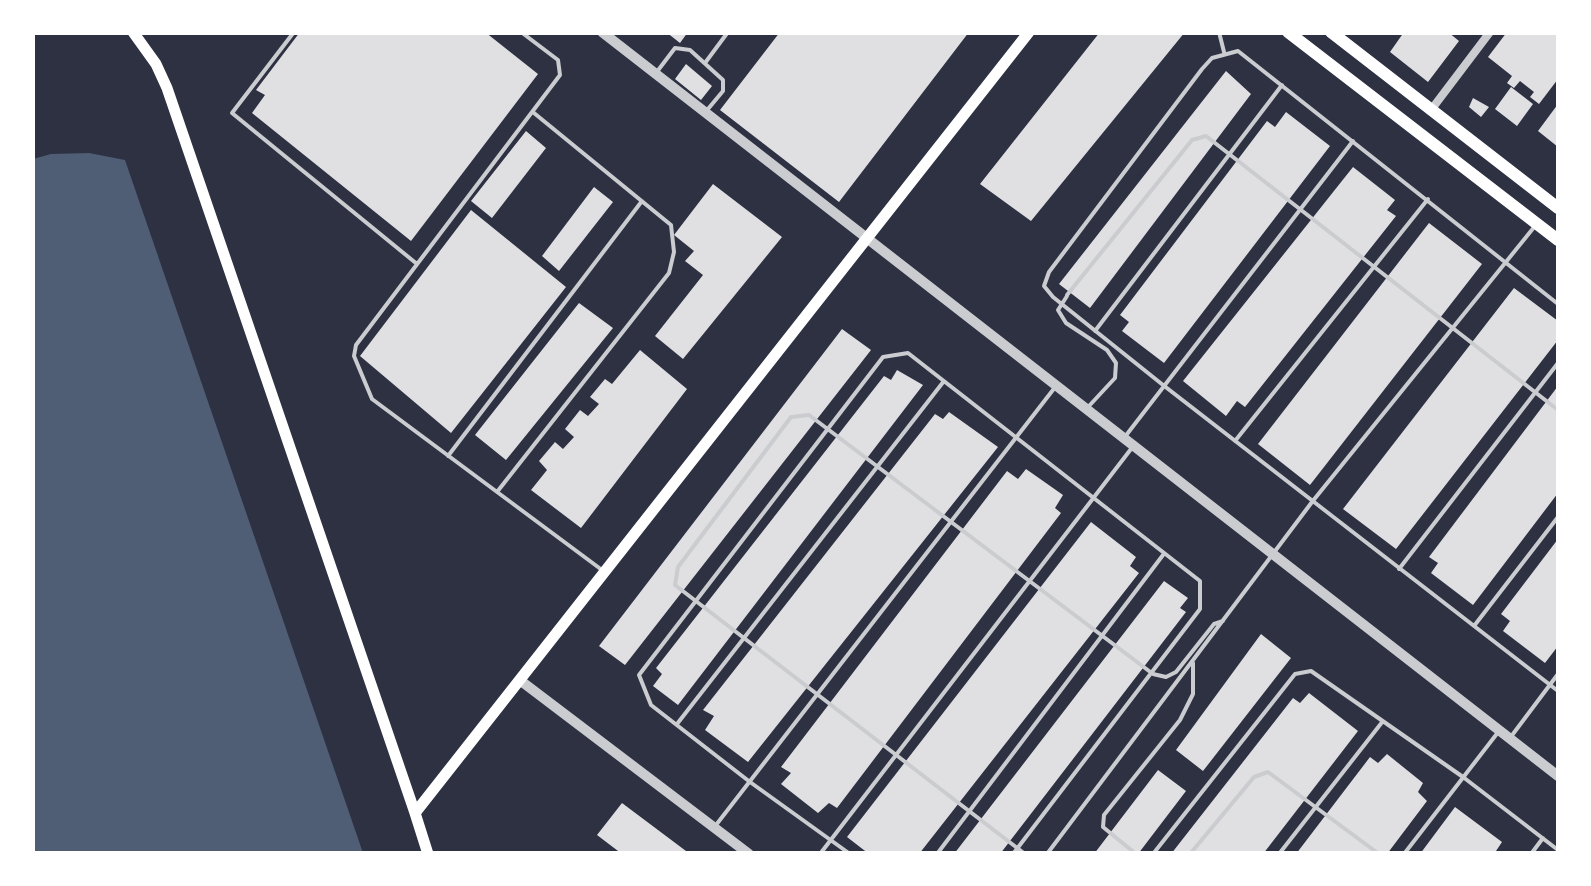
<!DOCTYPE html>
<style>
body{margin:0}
#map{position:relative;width:1591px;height:886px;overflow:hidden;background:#2d3142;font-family:"Source Sans 3",sans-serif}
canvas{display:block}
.frame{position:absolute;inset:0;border:35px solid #fff;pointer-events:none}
</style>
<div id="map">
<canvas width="1591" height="886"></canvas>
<div class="frame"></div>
</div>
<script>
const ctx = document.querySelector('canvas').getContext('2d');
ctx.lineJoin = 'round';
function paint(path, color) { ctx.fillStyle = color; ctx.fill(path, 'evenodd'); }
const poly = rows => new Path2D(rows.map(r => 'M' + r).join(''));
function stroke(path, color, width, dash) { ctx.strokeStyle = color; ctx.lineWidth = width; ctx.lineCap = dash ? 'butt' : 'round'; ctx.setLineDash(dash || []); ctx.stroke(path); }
paint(poly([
 [89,153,125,160,363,853,33,853,33,159,51,154]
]), '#4f5d75');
paint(poly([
 [300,32,485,32,538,74,411,241,252,113,265,95,256,90],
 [666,32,688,32,680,43],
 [780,32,969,32,839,202,720,110],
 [1100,32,1185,32,1031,221,980,184],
 [1404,32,1448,32,1459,41,1428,82,1390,52],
 [1507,32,1558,32,1558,79,1539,104,1530,97,1534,92,1520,81,1514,88,1507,83,1512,76,1488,57],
 [686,64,712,86,701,100,675,79],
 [1226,71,1251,94,1090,308,1059,284],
 [1511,87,1533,104,1517,126,1495,109],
 [1473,98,1489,107,1481,117,1469,107],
 [1558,104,1558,147,1538,131],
 [1286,112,1330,146,1164,363,1122,331,1129,322,1120,315,1267,121,1275,127],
 [526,131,546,148,492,218,471,201],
 [1353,167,1395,200,1387,210,1396,216,1245,407,1237,401,1226,416,1183,381],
 [713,184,782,237,683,359,655,336,703,275,685,261,694,251,674,235],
 [594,187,613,202,559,271,542,256],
 [471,210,566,287,451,433,360,356],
 [1429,223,1482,264,1310,485,1258,444],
 [1514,288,1558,321,1558,340,1396,549,1343,509],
 [579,303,613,328,506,460,475,435],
 [842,329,871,350,625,665,599,646],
 [640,350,687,389,581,528,531,490,547,470,539,461,555,442,563,449,574,437,565,429,580,410,588,416,599,404,590,397,605,379,612,384],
 [897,370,923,385,678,705,653,686,662,674,656,668,884,376,891,380],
 [1558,386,1558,493,1473,605,1431,573,1438,563,1429,557],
 [949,412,998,447,748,762,705,730,714,716,703,710,935,414,943,419],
 [1026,469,1063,495,1055,508,1061,513,837,808,829,803,818,813,781,784,791,773,781,767,1007,471,1018,479],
 [1091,522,1136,557,1130,566,1139,573,919,854,869,854,847,837],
 [1558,539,1558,646,1545,663,1503,631,1510,621,1501,614],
 [1164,581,1188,598,1180,608,1186,612,1000,854,954,854],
 [1261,634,1291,658,1203,771,1176,750],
 [1309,693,1358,731,1263,854,1171,854,1293,698,1300,703],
 [1387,754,1423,783,1418,792,1427,801,1387,854,1296,854,1370,757,1378,763],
 [1158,770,1186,791,1138,854,1094,854],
 [622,803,690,854,622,854,597,835],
 [1455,807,1502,842,1494,854,1420,854]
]), '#e0e0e3');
stroke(poly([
 [294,32,232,113,417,264],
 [521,32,558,60,560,75,356,345,354,356,372,399,602,570],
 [1219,32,1224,52],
 [705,63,728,32],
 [656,73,675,48,690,50,723,80,723,91,708,109],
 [1067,295,1192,140,1206,136,1558,410],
 [1067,296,1058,310,1066,323,1107,350,1116,363,1115,378,1089,406],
 [1558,304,1238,51,1212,58,1202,69,1049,272,1044,286,1053,297,1163,385,1558,691],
 [1095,331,1282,85],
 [1124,438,1353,141],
 [1235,441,1428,199],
 [448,456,642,201],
 [497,492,669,273,674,252,671,225,534,113],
 [1399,569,1558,363],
 [1474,626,1558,517],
 [677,724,944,381],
 [1510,738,1558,674],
 [716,825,1056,386],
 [820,854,1131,449],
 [850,854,750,782,651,705,639,675,883,357,908,353,1200,581,1200,609,1013,854],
 [937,854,1163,555],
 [1025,854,675,585,678,567,791,417,809,415,1153,674,1166,677,1176,672,1214,624,1223,621],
 [1047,854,1312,502,1535,226],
 [1136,854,1103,827,1104,815,1180,720,1193,694,1193,663],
 [1153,854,1295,674,1311,671,1463,777,1558,850],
 [1190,854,1254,777,1268,772,1379,854],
 [1279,854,1383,721],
 [1404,854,1499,731],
 [1531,854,1543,838]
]), '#caccd0', 4);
stroke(poly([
 [1431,110,1490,32]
]), '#caccd0', 8);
stroke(poly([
 [602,32,1558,776],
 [521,681,749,854]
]), '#caccd0', 10);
stroke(poly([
 [133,32,156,64,167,88,415,813],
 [428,854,415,813,1029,32]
]), '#fff', 11);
stroke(poly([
 [1288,32,1558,240],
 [1331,32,1558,208]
]), '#fff', 12);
</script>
